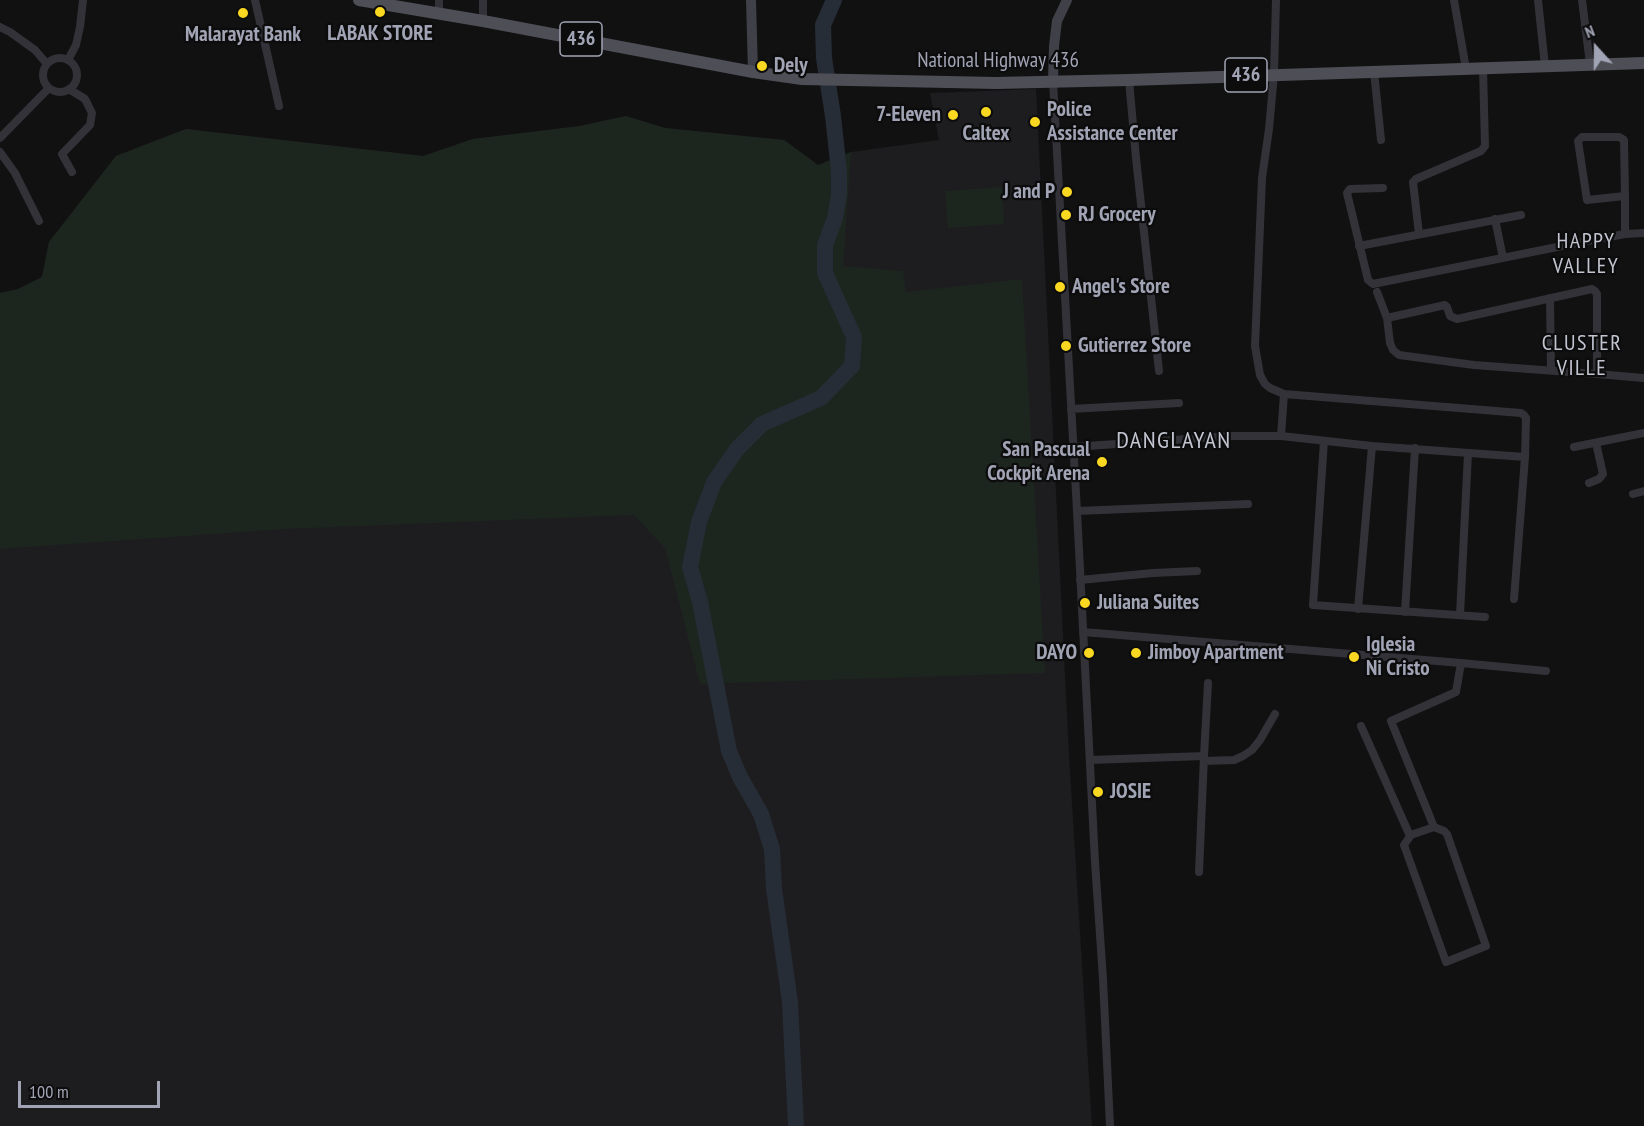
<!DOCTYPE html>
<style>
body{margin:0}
#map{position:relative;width:1644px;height:1126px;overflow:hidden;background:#111112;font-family:"PT Sans Narrow",sans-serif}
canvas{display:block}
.north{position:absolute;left:1566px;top:18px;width:60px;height:60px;-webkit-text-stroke:4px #0c0c0d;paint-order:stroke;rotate:339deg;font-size:16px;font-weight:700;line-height:24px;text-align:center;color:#a1a4b4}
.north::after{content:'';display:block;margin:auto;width:21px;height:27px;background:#a1a4b4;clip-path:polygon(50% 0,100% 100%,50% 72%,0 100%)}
.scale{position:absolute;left:18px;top:1081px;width:142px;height:27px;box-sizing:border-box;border:3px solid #a1a4b4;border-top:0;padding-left:8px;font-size:18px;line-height:21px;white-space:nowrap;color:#a1a4b4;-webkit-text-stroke:4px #0c0c0d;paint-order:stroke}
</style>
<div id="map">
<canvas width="1644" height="1126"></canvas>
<div class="north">N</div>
<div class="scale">100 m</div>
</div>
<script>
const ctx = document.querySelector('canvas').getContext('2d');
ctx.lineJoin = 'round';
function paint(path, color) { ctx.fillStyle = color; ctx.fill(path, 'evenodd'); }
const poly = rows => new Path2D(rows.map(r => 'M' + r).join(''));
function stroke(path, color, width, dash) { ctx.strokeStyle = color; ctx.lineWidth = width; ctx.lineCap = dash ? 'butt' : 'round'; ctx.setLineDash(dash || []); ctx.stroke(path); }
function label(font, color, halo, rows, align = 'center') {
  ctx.font = font + ' "PT Sans Narrow",sans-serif'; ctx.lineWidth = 4.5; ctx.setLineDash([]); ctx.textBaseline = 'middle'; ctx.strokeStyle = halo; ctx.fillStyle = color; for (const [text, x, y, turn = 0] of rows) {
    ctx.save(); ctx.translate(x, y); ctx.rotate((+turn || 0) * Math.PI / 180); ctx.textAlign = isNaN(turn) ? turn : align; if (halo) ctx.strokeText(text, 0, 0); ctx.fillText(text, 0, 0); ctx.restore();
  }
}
paint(poly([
 [1036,89,1069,756,1092,1126,0,1126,0,293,18,289,42,277,49,242,116,156,186,129,423,156,473,139,580,126,626,116,665,128,784,140,818,165,851,152,939,140,930,93]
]), '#1d1d1f');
paint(poly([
 [626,116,665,128,784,140,818,165,851,152,843,266,903,271,906,292,1022,279,1045,673,700,684,665,548,634,515,286,529,0,549,0,293,18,289,42,277,49,242,116,156,186,129,423,156,473,139,580,126],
 [1002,187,1004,224,948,228,945,191]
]), '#1d251f');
stroke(poly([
 [796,1126,790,1002,774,889,772,849,761,814,740,777,729,751,700,602,690,567,699,522,714,482,737,449,762,424,821,398,852,366,854,337,825,273,825,245,835,218,839,195,839,171,833,116,824,58,823,25,834,0]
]), '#272d36', 16);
stroke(poly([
 [255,0,279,106],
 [439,0,439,14],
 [483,0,483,21],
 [1276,0,1274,74,1269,129,1262,178,1255,346,1260,375,1265,384,1270,388,1284,394,1521,413,1524,415,1526,418,1525,457,1514,599],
 [1454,0,1466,69],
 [1538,0,1545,66],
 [1582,0,1590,64],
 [0,27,10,32,35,50,47,64],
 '43 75a17 17 0 1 1 34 0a17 17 0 1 1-34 0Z',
 [68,60,76,45,80,27,83,0],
 [1374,71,1381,140],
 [1129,80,1136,158,1159,371],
 [1053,81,1077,511,1095,862,1103,979,1110,1126],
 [69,89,85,99,92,113,90,125,62,154,72,172],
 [0,138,49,88],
 [0,152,15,173,39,221],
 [1383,188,1350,189,1347,193,1368,280,1373,284,1587,241,1625,234,1644,233],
 [1625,196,1587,200,1578,141,1582,137,1619,137,1624,140,1625,196,1625,234],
 [1495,219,1503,258],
 [1419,234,1413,182,1416,179,1481,151,1485,146,1483,68],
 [1359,246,1521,215],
 [1377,292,1387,318,1390,343,1393,350,1399,355,1474,365,1597,374,1597,294,1595,291,1592,289,1457,319,1450,316,1447,307,1445,305,1387,318],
 [1550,298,1551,369],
 [1597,374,1644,378],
 [1071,409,1179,403],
 [1281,436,1284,394],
 [1324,441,1313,605,1485,617],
 [1073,447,1231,436,1281,436,1372,446,1525,457],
 [1574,447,1644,433],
 [1589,483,1599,479,1603,474,1596,443],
 [1633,494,1644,491],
 [1077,511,1248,504],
 [1080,580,1153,573,1197,571],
 [1358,609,1372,446],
 [1405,612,1415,448],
 [1460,615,1468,453],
 [1083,632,1461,663,1546,671],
 [1361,726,1410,836],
 [1090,760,1204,756,1208,683],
 [1204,761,1234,760,1243,756,1252,750,1260,740,1275,714],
 [1434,827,1444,831,1447,834,1486,946,1446,962,1404,845,1411,835,1434,827],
 [1434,827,1391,721,1456,692,1461,663],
 [1199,872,1204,756]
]), '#323238', 8);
stroke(poly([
 [751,0,753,72],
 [1053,81,1054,46,1057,21,1067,0]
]), '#404048', 10);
stroke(poly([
 [359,0,483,21,753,72,802,79,996,83,1129,80,1644,63]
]), '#4e4e57', 12);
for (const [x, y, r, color] of [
 [380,12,6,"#fad821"],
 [243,13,6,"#fad821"],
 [762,66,6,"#fad821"],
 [986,112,6,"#fad821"],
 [953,115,6,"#fad821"],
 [1035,122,6,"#fad821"],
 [1067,192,6,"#fad821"],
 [1066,215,6,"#fad821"],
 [1060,287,6,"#fad821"],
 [1066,346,6,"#fad821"],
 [1102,462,6,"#fad821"],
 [1085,603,6,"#fad821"],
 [1089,653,6,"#fad821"],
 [1136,653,6,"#fad821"],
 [1354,657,6,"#fad821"],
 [1098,792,6,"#fad821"]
]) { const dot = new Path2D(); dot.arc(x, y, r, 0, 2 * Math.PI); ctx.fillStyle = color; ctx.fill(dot); stroke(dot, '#0c0c0d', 2); }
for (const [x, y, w] of [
 [581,39,42],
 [1246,75,42]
]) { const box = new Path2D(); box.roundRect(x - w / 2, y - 17, w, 34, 4.5); ctx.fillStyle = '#0c0c0d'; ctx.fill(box); stroke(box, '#a1a4b4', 1.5); }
label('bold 20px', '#a1a4b4', null, [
 ["436",581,39],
 ["436",1246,75]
]);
label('bold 21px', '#a1a4b4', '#0c0c0d', [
 ["LABAK STORE",380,34,"center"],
 ["Malarayat Bank",243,35,"center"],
 ["Dely",774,66],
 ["Police",1047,110],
 ["Assistance Center",1047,134],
 ["7-Eleven",941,115,"right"],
 ["Caltex",986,134,"center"],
 ["J and P",1055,192,"right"],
 ["RJ Grocery",1078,215],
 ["Angel's Store",1072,287],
 ["Gutierrez Store",1078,346],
 ["San Pascual",1090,450,"right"],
 ["Cockpit Arena",1090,474,"right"],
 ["Juliana Suites",1097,603],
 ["Iglesia",1366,645],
 ["Ni Cristo",1366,669],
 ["DAYO",1077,653,"right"],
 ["Jimboy Apartment",1148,653],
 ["JOSIE",1110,792]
], 'left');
label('21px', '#a1a4b4', '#0c0c0d', [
 ["National Highway 436",998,61]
]);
ctx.letterSpacing = '1.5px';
label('22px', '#c2c4d0', '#0c0c0d', [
 ["HAPPY",1586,242],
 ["VALLEY",1586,267],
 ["CLUSTER",1582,344],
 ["VILLE",1582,369]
]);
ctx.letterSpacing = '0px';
ctx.letterSpacing = '1.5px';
label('24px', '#c2c4d0', '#0c0c0d', [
 ["DANGLAYAN",1174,441]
]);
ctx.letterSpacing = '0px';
</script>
